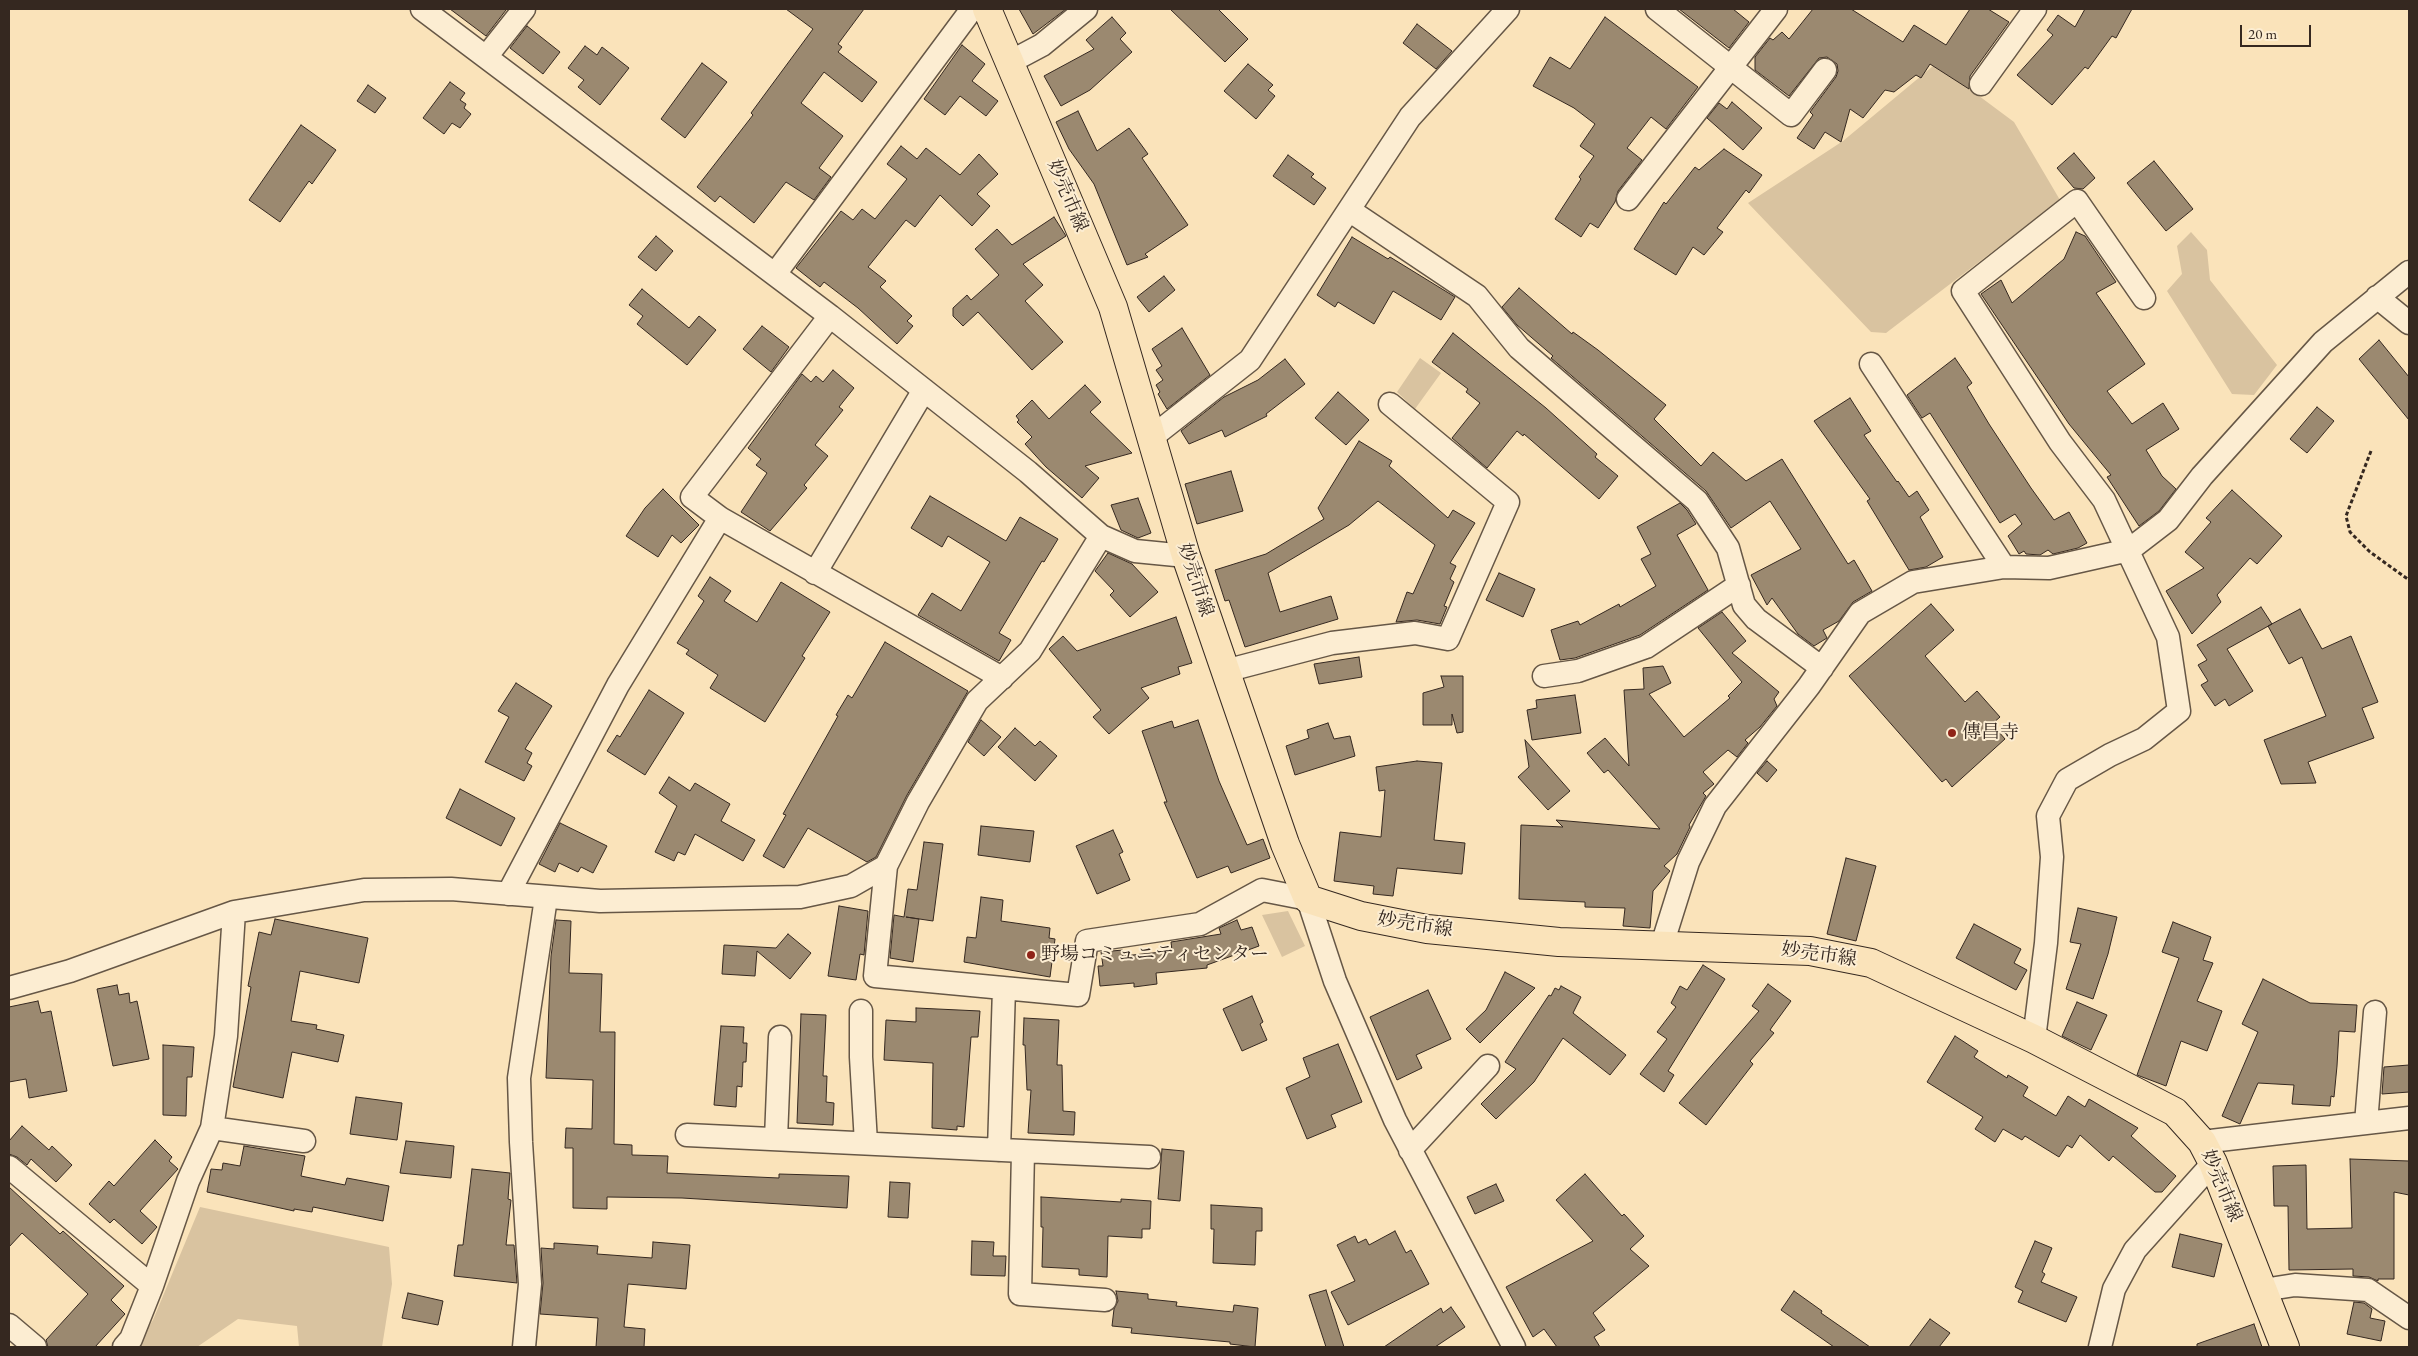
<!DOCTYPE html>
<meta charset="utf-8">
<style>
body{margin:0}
#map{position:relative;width:2418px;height:1356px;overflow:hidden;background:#fae3ba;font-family:"EB Garamond",serif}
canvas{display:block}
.frame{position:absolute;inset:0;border:10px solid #352820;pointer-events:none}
.scale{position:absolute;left:2240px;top:25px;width:71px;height:22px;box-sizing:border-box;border:2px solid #352820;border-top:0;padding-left:6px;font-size:15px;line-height:18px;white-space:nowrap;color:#352820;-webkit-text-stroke:4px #fcedd2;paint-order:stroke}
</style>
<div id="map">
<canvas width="2418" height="1356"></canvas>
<div class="frame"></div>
<div class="scale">20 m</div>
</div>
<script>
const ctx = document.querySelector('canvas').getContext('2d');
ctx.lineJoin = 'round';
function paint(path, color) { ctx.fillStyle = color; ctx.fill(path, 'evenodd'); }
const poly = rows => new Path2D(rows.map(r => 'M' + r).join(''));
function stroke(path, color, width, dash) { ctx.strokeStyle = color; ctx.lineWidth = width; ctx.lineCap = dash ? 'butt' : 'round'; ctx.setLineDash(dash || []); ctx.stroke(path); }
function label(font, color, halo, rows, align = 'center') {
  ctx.font = font + ' "EB Garamond","Noto Serif JP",serif'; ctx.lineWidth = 4; ctx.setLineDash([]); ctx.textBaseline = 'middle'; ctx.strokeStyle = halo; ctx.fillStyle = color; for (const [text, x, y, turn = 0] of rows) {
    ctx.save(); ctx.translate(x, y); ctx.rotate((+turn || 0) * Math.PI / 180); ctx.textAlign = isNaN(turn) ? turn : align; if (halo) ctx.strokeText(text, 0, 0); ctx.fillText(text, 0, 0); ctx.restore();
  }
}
paint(poly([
 [1933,66,1971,90,2014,122,2060,200,1886,333,1871,332,1748,203,1843,141],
 [2191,232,2207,250,2210,280,2277,365,2254,395,2232,394,2167,291,2182,274,2177,246],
 [1420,358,1441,373,1415,409,1397,392],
 [1288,911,1305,946,1282,957,1262,915],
 [200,1207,389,1247,392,1284,382,1347,299,1347,297,1326,238,1319,197,1347,136,1347,153,1320]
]), '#d9c3a0');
const building = poly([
 [450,9,505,9,506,10,486,36,450,9],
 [786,9,864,9,838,44,842,47,838,52,877,82,862,102,824,72,801,103,843,136,819,168,831,177,814,200,786,182,754,223,720,196,715,202,697,187,753,115,751,113,813,29,786,9],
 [1019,9,1066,9,1033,34,1019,9],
 [1170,9,1218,9,1248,39,1225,62,1170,9],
 [1679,9,1733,9,1749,22,1729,48,1679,9],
 [1813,9,1851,9,1903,42,1914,25,1946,45,1970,9,1988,9,2009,22,1970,76,1969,89,1930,64,1921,78,1916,75,1894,92,1885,90,1863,118,1850,109,1841,142,1825,132,1814,149,1797,138,1813,115,1810,112,1836,77,1838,71,1837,64,1827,57,1819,58,1789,96,1755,70,1755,57,1770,38,1773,40,1782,32,1789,39,1813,9],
 [2085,9,2132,9,2116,38,2112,36,2088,69,2085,67,2052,105,2017,75,2053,35,2047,30,2058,15,2075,27,2085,9],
 [1112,17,1126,33,1120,39,1132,52,1090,90,1061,106,1044,76,1094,49,1086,40,1112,17],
 [1605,17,1698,87,1666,129,1651,117,1627,148,1642,160,1618,191,1615,202,1598,228,1590,223,1581,237,1555,219,1581,179,1579,177,1594,156,1580,146,1595,124,1574,108,1533,86,1550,57,1570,69,1605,17],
 [1417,24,1452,51,1436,69,1403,43,1417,24],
 [527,26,560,52,543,74,510,48,527,26],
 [962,45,985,64,972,81,998,101,986,116,960,96,945,115,924,99,962,45],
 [585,46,597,55,602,47,629,68,600,105,578,87,584,80,568,68,585,46],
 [702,63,727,82,685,138,661,119,702,63],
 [1248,64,1273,85,1268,90,1275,96,1256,119,1224,91,1248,64],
 [450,82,465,93,460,100,466,104,464,108,471,114,460,128,452,123,444,134,423,118,450,82],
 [368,85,386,98,375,113,357,101,368,85],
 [1732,102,1762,128,1743,150,1707,118,1719,103,1727,109,1732,102],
 [1078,111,1097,151,1129,128,1148,154,1142,158,1188,225,1145,254,1148,257,1127,265,1094,184,1069,149,1056,122,1078,111],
 [301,125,336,150,312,184,309,181,280,222,249,200,301,125],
 [901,146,917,159,926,148,960,175,979,154,998,174,977,194,990,206,972,226,940,195,915,227,906,220,868,267,886,281,880,287,912,316,907,321,913,326,897,344,858,308,824,282,820,287,796,268,841,211,853,220,862,209,875,219,907,179,887,164,901,146],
 [1724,149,1762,175,1749,193,1746,190,1717,228,1723,232,1704,255,1693,247,1676,275,1634,249,1664,202,1666,204,1695,167,1699,170,1724,149],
 [2074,153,2095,178,2083,189,2074,188,2057,168,2074,153],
 [1288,155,1314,174,1311,177,1326,188,1314,205,1273,176,1288,155],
 [2154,161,2193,209,2166,231,2127,183,2154,161],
 [1054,217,1066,236,1023,264,1043,285,1025,301,1063,342,1032,370,978,312,963,326,953,316,953,308,967,295,971,300,999,275,975,249,997,229,1012,245,1054,217],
 [2076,232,2085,236,2116,282,2096,293,2145,364,2107,391,2132,424,2163,403,2179,429,2146,450,2162,476,2176,489,2159,511,2139,526,2107,477,2111,475,2069,424,1981,294,2001,280,2012,303,2064,259,2076,232],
 [656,236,673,251,656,271,638,257,656,236],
 [1352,237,1388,259,1390,257,1455,297,1441,320,1393,291,1374,324,1338,302,1335,307,1317,295,1352,237],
 [1164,276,1175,290,1149,312,1137,297,1164,276],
 [1519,288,1572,334,1573,332,1598,350,1666,405,1654,419,1701,466,1713,452,1746,481,1782,459,1848,564,1854,560,1872,591,1853,602,1839,621,1823,630,1827,638,1814,646,1798,634,1772,598,1767,605,1751,575,1801,549,1770,501,1731,528,1706,491,1551,358,1553,356,1517,325,1502,307,1519,288],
 [642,289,689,328,699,316,716,330,687,365,637,324,643,316,629,305,642,289],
 [762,326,789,347,771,372,743,349,762,326],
 [1182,328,1210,375,1167,409,1158,394,1160,392,1156,385,1163,380,1156,370,1162,366,1152,349,1182,328],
 [1453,333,1546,408,1597,454,1595,457,1618,476,1599,499,1524,434,1523,436,1517,431,1487,468,1452,438,1480,403,1466,392,1468,389,1432,362,1453,333],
 [2379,340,2409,377,2409,420,2359,359,2379,340],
 [1955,358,1972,383,1967,387,1989,424,2031,488,2054,520,2069,512,2087,543,2078,548,2053,554,2048,550,2040,555,2026,554,2024,551,2019,554,2008,536,2022,524,2015,514,2000,523,1930,413,1922,418,1907,395,1955,358],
 [1285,359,1305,384,1266,414,1267,416,1225,437,1222,430,1189,444,1181,431,1224,397,1258,380,1285,359],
 [833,370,854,388,839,407,843,410,815,445,828,456,804,485,807,488,770,531,741,512,767,473,756,465,761,459,748,448,802,374,811,382,816,376,823,382,833,370],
 [1085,385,1101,402,1090,412,1132,453,1085,466,1099,478,1082,498,1046,467,1025,444,1032,437,1017,422,1019,420,1016,416,1032,400,1049,419,1085,385],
 [1338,392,1369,420,1346,445,1315,418,1338,392],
 [1850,398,1871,431,1864,435,1897,482,1898,481,1909,497,1917,491,1929,510,1920,517,1943,557,1926,567,1909,570,1867,501,1870,499,1814,421,1850,398],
 [2317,407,2334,421,2307,453,2290,439,2317,407],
 [1359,441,1392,461,1389,466,1448,518,1453,510,1475,523,1450,563,1456,566,1450,579,1454,582,1444,606,1447,607,1440,624,1417,620,1396,622,1407,592,1413,594,1435,545,1378,501,1349,525,1268,573,1280,612,1331,596,1338,619,1245,647,1229,600,1225,601,1215,570,1266,554,1324,519,1318,508,1359,441],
 [1231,471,1243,511,1197,524,1185,484,1231,471],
 [663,489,699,525,681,543,672,535,658,557,626,536,645,508,663,489],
 [2232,490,2282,536,2257,564,2250,558,2217,595,2221,602,2192,634,2166,591,2204,568,2185,552,2211,522,2206,518,2232,490],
 [930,496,1006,541,1020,517,1058,539,1044,562,1042,561,999,633,1011,640,999,661,918,615,932,593,961,611,990,562,948,536,942,547,911,528,930,496],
 [1138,498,1151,533,1138,538,1121,530,1111,505,1138,498],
 [1680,503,1687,510,1696,524,1677,535,1708,590,1640,635,1575,658,1560,660,1551,630,1578,621,1580,625,1619,604,1620,607,1656,586,1641,559,1651,554,1637,527,1680,503],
 [1108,553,1132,564,1158,592,1130,617,1110,595,1114,591,1095,571,1108,553],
 [1499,573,1535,589,1523,617,1486,600,1499,573],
 [710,577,731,591,724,601,757,622,781,582,830,612,802,656,805,658,765,722,710,688,718,675,686,654,689,650,677,643,704,601,698,596,710,577],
 [1931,604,1954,630,1925,656,1965,702,1977,691,2000,717,1992,724,2005,739,1952,787,1946,779,1942,782,1849,676,1931,604],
 [2261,607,2272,624,2227,649,2253,691,2229,706,2225,699,2215,706,2201,685,2208,681,2198,665,2207,660,2197,645,2261,607],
 [2300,609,2322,649,2351,636,2378,702,2362,708,2374,738,2308,762,2316,783,2281,784,2264,740,2326,716,2302,657,2289,664,2268,626,2300,609],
 [1722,612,1746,641,1732,653,1779,692,1774,699,1777,706,1760,727,1745,740,1748,743,1737,757,1728,750,1703,772,1714,784,1703,793,1706,796,1689,825,1690,827,1677,854,1664,866,1670,871,1653,891,1650,928,1623,926,1625,908,1585,907,1585,902,1519,899,1521,825,1563,827,1556,820,1660,829,1608,770,1604,773,1587,753,1605,738,1629,766,1624,690,1644,689,1643,668,1663,666,1671,683,1649,694,1684,737,1730,698,1728,696,1742,682,1698,628,1722,612],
 [1176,617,1192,663,1178,667,1180,674,1141,688,1149,698,1109,734,1093,717,1101,710,1049,649,1063,636,1077,651,1176,617],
 [885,642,968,691,907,795,876,857,867,862,808,828,784,868,763,856,786,815,783,814,838,716,836,715,848,695,852,698,885,642],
 [1359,657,1362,677,1319,684,1314,664,1359,657],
 [1441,676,1463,676,1463,732,1457,733,1452,714,1452,725,1423,725,1423,693,1444,687,1441,676],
 [516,683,552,706,525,749,532,753,527,763,532,766,524,781,485,762,509,717,498,711,516,683],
 [649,690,684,713,645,775,607,751,617,735,620,737,649,690],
 [1575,695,1581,733,1532,740,1527,710,1537,708,1536,700,1575,695],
 [981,720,1001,737,984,756,968,742,981,720],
 [1198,720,1219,781,1247,845,1263,839,1270,858,1231,873,1228,866,1197,878,1164,802,1167,802,1142,731,1172,721,1174,728,1198,720],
 [1328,723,1334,739,1350,736,1355,756,1295,775,1286,746,1309,738,1307,730,1328,723],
 [1015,728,1035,746,1040,741,1057,756,1035,781,998,747,1015,728],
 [1525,740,1570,791,1548,810,1518,777,1529,767,1525,740],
 [1417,761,1442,763,1434,840,1465,843,1462,874,1397,868,1393,896,1373,894,1374,886,1334,881,1340,832,1381,837,1385,790,1379,791,1376,767,1417,761],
 [1767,761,1777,770,1767,782,1757,773,1767,761],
 [669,777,690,791,695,783,730,804,721,821,755,840,743,861,695,834,685,855,678,852,674,861,655,852,677,806,659,793,669,777],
 [460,789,515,818,501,846,446,818,460,789],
 [560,823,607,846,593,873,581,867,578,872,559,863,555,872,539,864,560,823],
 [981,826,1034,831,1030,862,978,855,981,826],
 [1113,830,1123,852,1119,854,1130,880,1097,894,1076,846,1113,830],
 [924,842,943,844,933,921,906,917,919,919,913,962,890,958,894,915,904,917,908,889,917,890,924,842],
 [1846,858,1876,866,1856,941,1827,934,1846,858],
 [981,897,1003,900,1001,921,1050,928,1049,938,1055,939,1050,977,964,962,967,937,976,938,981,897],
 [839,906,868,911,864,955,860,954,856,980,828,976,839,906],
 [2078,908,2117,917,2108,954,2093,999,2066,989,2081,944,2070,942,2078,908],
 [275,919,368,938,359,983,300,971,291,1021,317,1025,316,1029,344,1035,338,1062,292,1052,283,1098,233,1087,251,987,248,986,259,932,271,935,275,919],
 [556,920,571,921,569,973,602,974,600,1032,615,1032,614,1144,632,1145,632,1155,668,1156,667,1173,779,1178,779,1174,849,1176,847,1208,682,1198,607,1197,607,1209,573,1208,573,1148,565,1148,566,1128,592,1129,593,1080,546,1078,551,956,556,920],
 [1237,920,1241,930,1252,927,1259,946,1207,965,1207,968,1156,973,1157,984,1134,987,1134,983,1100,986,1098,966,1103,966,1101,952,1123,950,1123,956,1172,951,1171,942,1221,934,1219,928,1237,920],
 [2173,922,2211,937,2203,960,2213,963,2197,1001,2222,1011,2207,1051,2181,1041,2166,1086,2137,1075,2179,958,2162,952,2173,922],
 [1974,924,2021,949,2014,963,2027,970,2016,990,1956,958,1974,924],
 [788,934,811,953,790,979,757,951,755,976,722,974,724,945,776,948,788,934],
 [1703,965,1725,979,1668,1071,1674,1075,1664,1092,1640,1074,1667,1039,1657,1032,1676,1007,1671,1003,1680,986,1687,990,1703,965],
 [1505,972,1535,988,1480,1043,1466,1029,1486,1010,1505,972],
 [2263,979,2310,1003,2357,1005,2355,1032,2339,1031,2337,1066,2334,1097,2331,1096,2330,1106,2292,1104,2294,1085,2258,1083,2240,1124,2222,1116,2258,1032,2242,1024,2263,979],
 [1768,984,1791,1001,1772,1027,1770,1030,1774,1033,1750,1061,1753,1064,1706,1125,1679,1103,1759,1011,1752,1006,1768,984],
 [117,985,119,995,129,993,130,1003,137,1001,149,1059,113,1066,97,989,117,985],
 [1561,986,1581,997,1573,1013,1626,1055,1610,1075,1563,1038,1534,1082,1496,1119,1481,1104,1516,1069,1505,1062,1549,995,1551,996,1555,988,1559,990,1561,986],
 [1428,990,1451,1039,1416,1055,1422,1068,1397,1080,1370,1017,1428,990],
 [1252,996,1263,1022,1260,1024,1267,1040,1242,1051,1223,1009,1252,996],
 [38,1001,41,1013,51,1011,67,1091,29,1098,26,1079,9,1082,9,1007,38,1001],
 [2077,1002,2107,1015,2091,1050,2062,1036,2077,1002],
 [916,1008,980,1011,978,1037,971,1037,964,1127,957,1126,957,1130,932,1128,933,1063,884,1060,886,1020,916,1022,916,1008],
 [801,1014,826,1015,823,1076,827,1076,826,1102,834,1103,833,1125,797,1123,801,1014],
 [1024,1018,1059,1020,1057,1065,1062,1065,1063,1111,1075,1112,1074,1135,1028,1133,1031,1090,1027,1090,1025,1045,1023,1045,1024,1018],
 [721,1026,744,1027,743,1043,747,1043,746,1062,743,1062,742,1087,737,1086,736,1107,714,1105,721,1026],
 [1955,1036,1978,1051,1974,1057,2007,1078,2008,1075,2028,1087,2023,1096,2056,1116,2068,1096,2085,1107,2089,1099,2138,1128,2131,1136,2176,1176,2162,1192,2155,1192,2113,1156,2109,1161,2080,1135,2072,1148,2067,1145,2059,1157,2025,1136,2022,1140,2003,1129,1995,1142,1975,1129,1983,1117,1927,1082,1955,1036],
 [1338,1044,1362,1102,1331,1115,1336,1127,1307,1139,1286,1088,1310,1077,1303,1058,1338,1044],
 [163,1045,194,1047,192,1077,187,1077,186,1116,163,1115,163,1045],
 [2409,1065,2409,1092,2382,1094,2384,1067,2409,1065],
 [356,1097,402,1103,397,1140,350,1134,356,1097],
 [22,1126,49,1150,52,1146,72,1165,56,1182,31,1159,27,1165,17,1157,9,1154,9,1141,22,1126],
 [155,1140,172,1157,169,1161,178,1169,140,1211,157,1227,142,1244,114,1219,110,1223,89,1204,109,1181,114,1186,155,1140],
 [406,1141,454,1146,451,1178,400,1173,406,1141],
 [244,1146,305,1156,301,1176,345,1185,347,1178,389,1186,383,1221,313,1207,312,1212,294,1209,294,1211,207,1192,211,1169,222,1170,223,1163,240,1166,244,1146],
 [1162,1149,1184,1151,1180,1201,1158,1199,1162,1149],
 [2350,1159,2409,1161,2409,1195,2394,1192,2394,1279,2378,1279,2378,1281,2369,1277,2353,1276,2353,1269,2289,1270,2288,1206,2274,1206,2273,1166,2306,1165,2307,1229,2352,1228,2350,1159],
 [472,1169,510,1173,508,1199,511,1200,506,1245,514,1245,517,1283,454,1276,458,1245,463,1245,472,1169],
 [1585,1174,1622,1216,1624,1214,1644,1236,1630,1249,1649,1266,1593,1313,1605,1330,1594,1337,1600,1347,1557,1347,1544,1329,1533,1337,1506,1287,1593,1241,1556,1200,1585,1174],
 [890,1182,910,1183,908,1218,888,1217,890,1182],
 [1496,1184,1504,1201,1475,1214,1467,1197,1496,1184],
 [9,1187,60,1234,63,1231,124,1286,111,1300,125,1314,95,1347,48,1347,46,1340,88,1294,22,1233,9,1247,9,1187],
 [1041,1197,1121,1202,1121,1199,1151,1201,1150,1229,1142,1229,1142,1238,1108,1236,1107,1277,1079,1275,1079,1269,1042,1267,1043,1227,1041,1227,1041,1197],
 [1211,1205,1262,1208,1262,1231,1256,1231,1255,1265,1213,1263,1214,1229,1211,1229,1211,1205],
 [1395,1231,1406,1253,1411,1250,1429,1284,1348,1325,1331,1292,1355,1281,1337,1245,1355,1236,1358,1243,1366,1239,1369,1245,1395,1231],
 [2180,1234,2222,1244,2214,1277,2172,1267,2180,1234],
 [972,1241,994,1242,993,1256,1006,1256,1005,1276,971,1275,972,1241],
 [2035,1241,2052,1248,2042,1272,2045,1274,2041,1282,2077,1297,2066,1322,2018,1302,2023,1291,2015,1287,2035,1241],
 [653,1242,690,1245,686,1289,628,1284,624,1327,645,1329,644,1347,596,1347,598,1318,540,1314,543,1283,541,1248,554,1249,554,1243,598,1246,597,1254,652,1258,653,1242],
 [1326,1290,1344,1347,1326,1347,1309,1295,1326,1290],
 [1116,1291,1148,1294,1148,1299,1177,1302,1176,1306,1233,1312,1234,1305,1258,1308,1255,1347,1230,1344,1230,1342,1131,1333,1132,1328,1112,1326,1114,1309,1118,1301,1116,1291],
 [1794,1291,1822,1311,1821,1313,1870,1347,1834,1347,1781,1310,1794,1291],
 [408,1293,443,1301,438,1325,402,1318,408,1293],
 [2354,1302,2364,1303,2372,1309,2370,1318,2385,1321,2381,1341,2347,1334,2354,1302],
 [1451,1307,1465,1327,1435,1347,1384,1347,1441,1308,1443,1313,1451,1307],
 [1930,1319,1950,1333,1939,1347,1909,1347,1930,1319],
 [2254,1324,2262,1347,2197,1347,2197,1344,2254,1324]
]);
paint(building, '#9b8970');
stroke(building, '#352820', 1);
const minor = poly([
 [422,9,830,316,1028,472,1101,536,1135,551,1186,556],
 [1657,9,1791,115,1825,70],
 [486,57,524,9],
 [1010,62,1042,45,1086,9],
 [1981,84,2035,9],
 [1628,199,1776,9],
 [1349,210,1477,296,1519,348,1697,501,1728,548,1744,605,1756,619,1822,668],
 [775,274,972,9],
 [2377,297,2409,323],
 [830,316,692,497,720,518,1002,678],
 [1871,364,2004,567],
 [1152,437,1250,360,1410,117,1508,9],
 [1101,536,1030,651,977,701,918,802,886,866,875,976,1078,995,1087,941,1200,924,1262,890,1308,899,1335,981,1395,1120,1514,1347],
 [815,573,924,390],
 [1225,671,1332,643,1415,633,1448,639,1508,502,1390,404],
 [1544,676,1578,671,1646,647,1739,585],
 [508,894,618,685,720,518],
 [1662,945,1688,862,1715,806,1809,686,1860,613,1913,582,2004,567,2049,568,2129,550,2168,520,2202,476,2323,342,2409,272],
 [9,988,70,971,234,912,364,890,451,889,600,901,800,897,851,886,886,866],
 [861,1011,861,1057,866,1143],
 [2034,1039,2046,943,2052,857,2048,816,2067,780,2110,755,2144,739,2179,711,2168,637,2104,500,2060,442,1963,291,2077,201,2144,298],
 [2366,1123,2375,1012],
 [212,1128,304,1141],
 [687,1135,1149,1157],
 [776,1139,780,1037],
 [2202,1142,2409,1118],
 [999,1150,1004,988],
 [1410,1150,1488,1066],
 [1023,1151,1020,1294,1105,1300],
 [9,1167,152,1286],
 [2263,1290,2295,1285,2368,1290,2409,1318],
 [9,1325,35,1347],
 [124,1347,131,1339,152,1286,188,1181,212,1128,226,1036,234,912],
 [524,1347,530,1284,521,1142,519,1078,546,898],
 [2100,1347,2114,1289,2135,1250,2213,1163]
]);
const major = poly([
 [987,9,1113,307,1186,556,1285,844,1308,899,1361,916,1427,929,1559,942,1810,951,1871,963,2034,1039,2175,1112,2202,1142,2213,1163,2285,1347]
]);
stroke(minor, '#665746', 25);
stroke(major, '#352820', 30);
stroke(poly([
 [2371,451,2346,516,2350,532,2370,552,2409,580]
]), '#352820', 3, [4, 2.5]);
stroke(minor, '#fcedd2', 22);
stroke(major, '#fae3ba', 28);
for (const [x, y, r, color] of [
 [1952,733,5,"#8f2418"],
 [1031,955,5,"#8f2418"]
]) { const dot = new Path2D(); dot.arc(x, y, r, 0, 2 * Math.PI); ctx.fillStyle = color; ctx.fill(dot); stroke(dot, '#fcedd2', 2); }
label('19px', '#352820', '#fcedd2', [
 ["妙売市線",1067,196,67],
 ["妙売市線",1195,580,72],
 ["妙売市線",1415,925,9],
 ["妙売市線",1819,955,8],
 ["妙売市線",2221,1186,67]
]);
label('19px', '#352820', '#fcedd2', [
 ["傳昌寺",1962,733],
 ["野場コミュニティセンター",1041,955]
], 'left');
</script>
